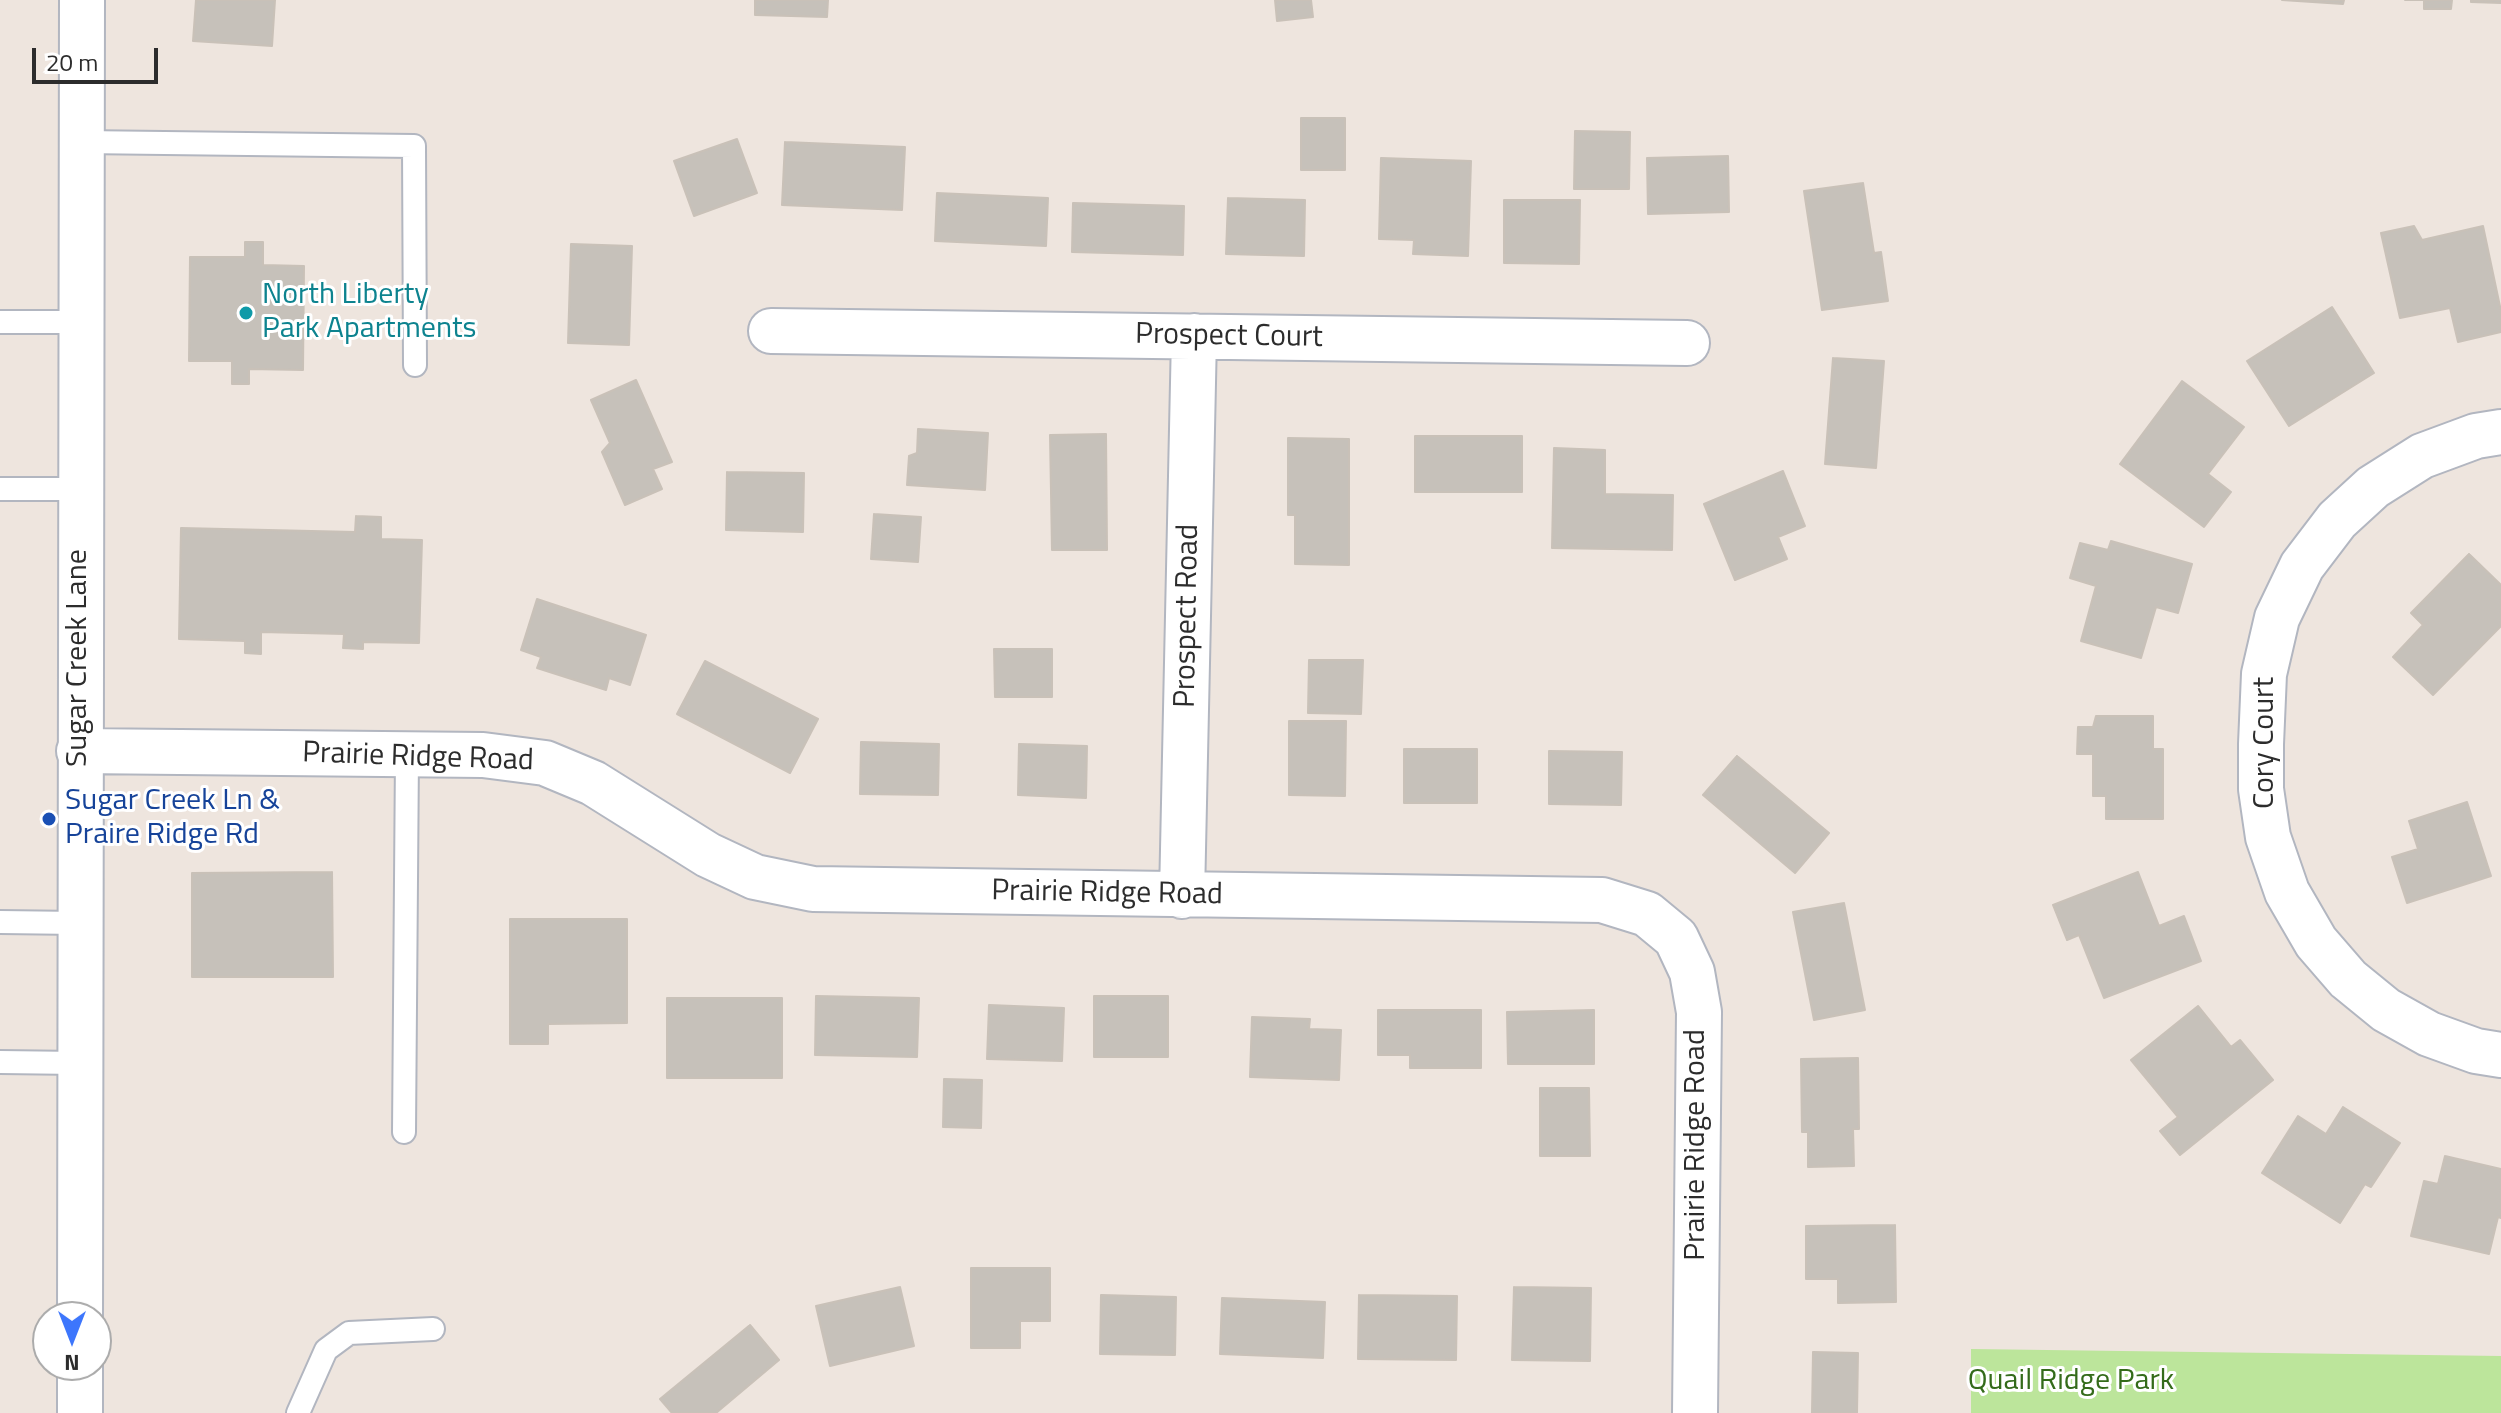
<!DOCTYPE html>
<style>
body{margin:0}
#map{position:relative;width:2501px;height:1413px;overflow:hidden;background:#eee5de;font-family:"Titillium Web",sans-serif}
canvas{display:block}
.north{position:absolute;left:32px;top:1301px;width:80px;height:80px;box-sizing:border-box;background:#fff;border:2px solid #ababab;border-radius:50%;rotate:180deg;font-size:22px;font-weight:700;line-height:32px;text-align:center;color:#2c2c2c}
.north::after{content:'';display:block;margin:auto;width:28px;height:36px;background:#3d76fc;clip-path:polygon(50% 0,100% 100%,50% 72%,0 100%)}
.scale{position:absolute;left:32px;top:48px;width:126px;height:36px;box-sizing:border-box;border:4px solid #2c2c2c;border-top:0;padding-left:10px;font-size:24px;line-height:28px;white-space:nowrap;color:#2c2c2c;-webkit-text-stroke:6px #fff;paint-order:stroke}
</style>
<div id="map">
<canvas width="2501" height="1413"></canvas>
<div class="north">N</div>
<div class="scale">20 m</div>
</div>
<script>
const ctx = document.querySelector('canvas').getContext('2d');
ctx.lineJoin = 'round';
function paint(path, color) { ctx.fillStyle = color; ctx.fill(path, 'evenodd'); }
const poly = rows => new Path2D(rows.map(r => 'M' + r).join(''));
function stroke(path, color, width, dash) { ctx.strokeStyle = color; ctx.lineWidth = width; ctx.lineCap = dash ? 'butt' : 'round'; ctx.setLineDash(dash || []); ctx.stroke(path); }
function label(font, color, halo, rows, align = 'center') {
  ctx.font = font + ' "Titillium Web",sans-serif'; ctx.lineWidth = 6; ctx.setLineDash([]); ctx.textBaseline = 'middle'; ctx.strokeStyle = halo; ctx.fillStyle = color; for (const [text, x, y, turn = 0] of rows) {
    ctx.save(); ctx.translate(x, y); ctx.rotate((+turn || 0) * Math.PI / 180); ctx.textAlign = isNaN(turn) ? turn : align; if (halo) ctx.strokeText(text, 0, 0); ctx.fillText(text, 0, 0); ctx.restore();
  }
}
paint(poly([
 [1971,1349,2501,1356,2501,1413,1971,1413]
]), '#bce59b');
const building = poly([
 [196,0,275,0,272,46,193,41,196,0],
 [755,0,828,0,827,17,755,15,755,0],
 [1275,0,1311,0,1313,17,1277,21,1275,0],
 [2282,0,2344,0,2343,4,2282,0],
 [2405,0,2452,0,2451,9,2424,9,2424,0,2405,0],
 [2471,0,2501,0,2501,3,2471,2,2471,0],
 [1301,118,1345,118,1345,170,1301,170,1301,118],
 [1575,131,1630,132,1629,189,1574,189,1575,131],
 [737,139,757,193,694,216,674,161,737,139],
 [785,142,905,147,902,210,782,205,785,142],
 [1728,156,1729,212,1648,214,1647,158,1728,156],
 [1381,158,1471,161,1468,256,1413,254,1414,240,1379,239,1381,158],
 [1863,183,1874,253,1881,252,1888,301,1822,310,1804,191,1863,183],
 [937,193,1048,198,1046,246,935,241,937,193],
 [1228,198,1305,200,1304,256,1226,254,1228,198],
 [1504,200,1580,200,1579,264,1504,263,1504,200],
 [1073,203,1184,206,1183,255,1072,252,1073,203],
 [2414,226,2422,240,2483,226,2501,311,2501,332,2458,342,2450,308,2400,318,2381,233,2414,226],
 [245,242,263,242,263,265,304,266,303,370,249,369,249,384,232,384,232,361,189,361,190,257,245,257,245,242],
 [571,244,632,246,629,345,568,343,571,244],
 [2332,307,2374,373,2289,426,2247,361,2332,307],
 [1833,358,1884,361,1876,468,1825,464,1833,358],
 [636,380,672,462,653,469,662,489,625,505,602,452,610,443,591,400,636,380],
 [2182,381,2244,427,2208,474,2231,492,2204,527,2120,464,2182,381],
 [918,429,988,433,985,490,907,485,909,456,917,453,918,429],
 [1106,434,1107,550,1052,550,1050,435,1106,434],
 [1415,436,1522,436,1522,492,1415,492,1415,436],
 [1288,438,1349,439,1349,565,1295,564,1295,515,1288,515,1288,438],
 [1554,448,1605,450,1605,494,1673,495,1672,550,1552,548,1554,448],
 [1783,471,1805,526,1778,537,1787,559,1735,580,1704,504,1783,471],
 [727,472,804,473,803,532,726,530,727,472],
 [874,514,921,517,918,562,871,559,874,514],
 [356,516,381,517,381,539,422,540,419,643,363,642,363,649,343,648,344,634,261,632,261,654,245,653,245,641,179,639,181,528,355,532,356,516],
 [2111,541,2192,564,2178,613,2156,607,2141,658,2081,641,2096,586,2070,578,2080,543,2108,550,2111,541],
 [2469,554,2501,585,2501,626,2433,695,2393,657,2423,625,2411,613,2469,554],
 [537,599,646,635,630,685,609,678,606,690,537,668,541,657,521,650,537,599],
 [994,649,1052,649,1052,697,995,697,994,649],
 [1309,660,1363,660,1361,714,1308,713,1309,660],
 [705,661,818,719,790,773,677,714,705,661],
 [2096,716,2153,716,2153,749,2163,749,2163,819,2106,819,2106,796,2093,796,2093,754,2077,754,2078,727,2093,727,2096,716],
 [1289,721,1346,721,1345,796,1289,795,1289,721],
 [861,742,939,744,938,795,860,794,861,742],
 [1019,744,1087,746,1086,798,1018,795,1019,744],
 [1404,749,1477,749,1477,803,1404,803,1404,749],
 [1549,751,1622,752,1621,805,1549,804,1549,751],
 [1737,756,1829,833,1795,873,1703,795,1737,756],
 [2467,802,2491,876,2407,903,2392,857,2418,849,2409,821,2467,802],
 [332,872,333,977,192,977,192,873,332,872],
 [2138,872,2159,926,2184,916,2201,961,2104,998,2079,935,2067,940,2053,905,2138,872],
 [1844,903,1865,1010,1814,1020,1793,912,1844,903],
 [510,919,627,919,627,1023,548,1024,548,1044,510,1044,510,919],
 [816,996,919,998,917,1057,815,1055,816,996],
 [1094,996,1168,996,1168,1057,1094,1057,1094,996],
 [667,998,782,998,782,1078,667,1078,667,998],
 [989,1005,1064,1008,1062,1061,987,1059,989,1005],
 [2198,1006,2231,1047,2240,1040,2273,1080,2180,1155,2160,1131,2178,1117,2131,1060,2198,1006],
 [1378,1010,1481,1010,1481,1068,1410,1068,1410,1055,1378,1055,1378,1010],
 [1594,1010,1594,1064,1508,1064,1507,1012,1594,1010],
 [1252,1017,1310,1019,1309,1029,1341,1030,1339,1080,1250,1077,1252,1017],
 [1858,1058,1859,1129,1853,1129,1854,1166,1808,1167,1808,1132,1802,1132,1801,1059,1858,1058],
 [944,1079,982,1080,981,1128,943,1127,944,1079],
 [1540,1088,1589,1088,1590,1156,1540,1156,1540,1088],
 [2343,1107,2400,1143,2371,1187,2365,1184,2340,1223,2262,1173,2298,1116,2326,1134,2343,1107],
 [2445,1156,2501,1169,2501,1218,2498,1217,2489,1254,2411,1236,2424,1181,2438,1184,2445,1156],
 [1895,1225,1896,1302,1838,1303,1838,1279,1806,1279,1806,1226,1895,1225],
 [971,1268,1050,1268,1050,1321,1020,1321,1020,1348,971,1348,971,1268],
 [900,1287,914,1346,830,1366,816,1306,900,1287],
 [1514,1287,1591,1288,1590,1361,1512,1360,1514,1287],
 [1101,1295,1176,1297,1175,1355,1100,1354,1101,1295],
 [1359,1295,1457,1296,1456,1360,1358,1359,1359,1295],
 [1222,1298,1325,1302,1323,1358,1220,1354,1222,1298],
 [750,1325,779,1360,716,1413,672,1413,660,1399,750,1325],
 [1813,1352,1858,1353,1857,1413,1812,1413,1813,1352]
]);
paint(building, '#c6c1ba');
stroke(building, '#c9c1b8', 2);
const lane = poly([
 [81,142,414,146,415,365],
 [0,322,80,322],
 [0,489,80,489],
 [0,922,79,923],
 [0,1062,79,1063],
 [404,1132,407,754],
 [298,1413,326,1350,349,1333,433,1329]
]);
const street = poly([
 [771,331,1687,343],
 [2501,432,2476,436,2422,456,2373,487,2337,520,2302,566,2277,618,2264,674,2261,744,2261,789,2268,837,2287,892,2316,942,2348,979,2386,1010,2429,1034,2476,1051,2501,1055],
 [79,751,483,755,545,763,593,783,708,855,755,877,813,889,1602,900,1647,914,1676,938,1692,972,1699,1012,1695,1413],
 [1182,896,1194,336],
 [80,1317,82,0],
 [80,1365,80,1413]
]);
stroke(lane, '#b2b6c0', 26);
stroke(street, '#b2b6c0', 48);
stroke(lane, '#fff', 22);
stroke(street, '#fff', 44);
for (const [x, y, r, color] of [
 [246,313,8,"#0f9aa8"],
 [49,819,8,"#1a4fb4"]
]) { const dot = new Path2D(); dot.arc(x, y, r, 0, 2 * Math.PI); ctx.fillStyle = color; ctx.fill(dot); stroke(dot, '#fff', 3); }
label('30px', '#0d838f', '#fff', [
 ["North Liberty",262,296],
 ["Park Apartments",262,330]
], 'left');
label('30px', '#2c2c2c', '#fff', [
 ["Prospect Court",1229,337,1],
 ["Prospect Road",1188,616,-89],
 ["Sugar Creek Lane",79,658,-90],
 ["Cory Court",2266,743,-90],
 ["Prairie Ridge Road",418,758,2],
 ["Prairie Ridge Road",1107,894,1],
 ["Prairie Ridge Road",1697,1145,-90]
]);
label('30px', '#164399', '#fff', [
 ["Sugar Creek Ln &",65,802],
 ["Praire Ridge Rd",65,836]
], 'left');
label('30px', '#346b1a', '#fff', [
 ["Quail Ridge Park",2071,1382]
]);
</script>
